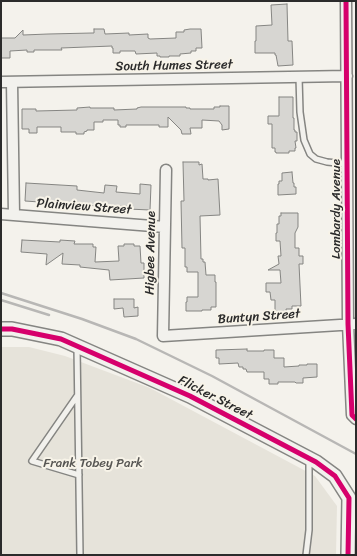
<!DOCTYPE html>
<style>
body{margin:0}
#map{position:relative;width:357px;height:556px;overflow:hidden;background:#f4f2ec;font-family:Sriracha,sans-serif}
canvas{display:block}
.frame{position:absolute;inset:0;border:2px solid #2b2b2b;pointer-events:none}
</style>
<div id="map">
<canvas width="357" height="556"></canvas>
<div class="frame"></div>
</div>
<script>
const ctx = document.querySelector('canvas').getContext('2d');
ctx.lineJoin = 'round';
function paint(path, color) { ctx.fillStyle = color; ctx.fill(path, 'evenodd'); }
const poly = rows => new Path2D(rows.map(r => 'M' + r).join(''));
function stroke(path, color, width, dash) { ctx.strokeStyle = color; ctx.lineWidth = width; ctx.lineCap = dash ? 'butt' : 'round'; ctx.setLineDash(dash || []); ctx.stroke(path); }
function label(font, color, halo, rows, align = 'center') {
  ctx.font = font + ' Sriracha,sans-serif'; ctx.lineWidth = 4; ctx.setLineDash([]); ctx.textBaseline = 'middle'; ctx.strokeStyle = halo; ctx.fillStyle = color; for (const [text, x, y, turn = 0] of rows) {
    ctx.save(); ctx.translate(x, y); ctx.rotate((+turn || 0) * Math.PI / 180); ctx.textAlign = isNaN(turn) ? turn : align; if (halo) ctx.strokeText(text, 0, 0); ctx.fillText(text, 0, 0); ctx.restore();
  }
}
paint(poly([
 [1,347,29,347,65,356,150,388,315,476,337,506,336,555,1,555]
]), '#e6e3da');
const building = poly([
 [287,4,288,41,292,41,293,65,278,66,276,55,275,55,275,53,255,53,255,41,256,41,256,26,272,25,271,5,287,4],
 [94,29,104,29,105,34,129,33,129,35,148,34,148,38,150,39,176,38,176,32,184,32,184,30,190,29,201,29,202,48,196,48,196,51,191,51,191,53,180,54,180,56,169,56,169,57,160,57,160,56,157,56,157,53,136,54,135,51,120,51,120,53,113,53,113,48,112,48,112,46,61,48,62,50,34,50,34,52,27,52,27,50,10,51,10,58,1,58,1,38,15,38,23,30,23,35,48,34,92,33,94,33,94,29],
 [279,97,293,97,293,118,294,118,294,130,295,130,295,132,297,132,297,141,295,141,296,148,295,148,295,151,289,151,289,153,276,153,276,152,275,152,275,148,272,148,272,124,268,124,268,116,279,116,279,97],
 [220,106,229,106,229,129,222,130,222,125,219,121,202,120,202,128,190,128,191,134,182,134,181,130,168,117,168,127,159,127,159,125,126,125,126,127,120,127,120,125,118,125,118,120,103,120,103,122,94,122,94,130,87,130,87,131,84,132,84,134,76,134,76,132,61,132,61,127,37,127,37,133,29,133,29,129,22,129,22,109,36,109,36,111,77,110,77,108,90,107,90,108,114,108,114,110,137,109,137,108,141,107,186,107,186,108,190,108,190,109,214,109,214,107,220,107,220,106],
 [183,162,199,162,199,165,202,164,203,179,208,179,208,180,218,179,220,215,200,216,201,259,203,259,203,262,205,262,206,275,215,275,215,282,216,282,216,307,211,307,211,310,202,310,202,311,186,311,186,302,187,302,187,297,198,297,198,272,187,272,187,267,185,267,185,248,182,248,181,201,184,201,183,162],
 [292,172,293,183,294,183,294,187,296,187,296,194,278,195,278,184,279,184,279,181,282,181,282,173,292,172],
 [26,183,77,186,77,190,104,193,105,185,117,186,116,192,140,194,140,184,151,185,150,210,128,209,128,206,115,206,115,208,109,207,109,211,99,210,99,206,25,201,26,183],
 [281,213,298,213,298,227,295,233,295,248,299,248,299,256,303,256,303,264,299,264,301,306,292,306,292,309,286,309,287,315,275,315,275,300,271,300,270,292,266,292,266,283,281,283,280,270,268,270,279,264,278,256,281,256,280,241,276,241,276,233,277,233,277,224,279,224,279,216,281,216,281,213],
 [22,240,60,242,60,240,75,241,74,244,93,244,93,247,96,247,95,262,119,261,118,246,124,246,124,244,134,244,134,246,140,246,141,263,144,263,144,278,110,280,109,270,80,267,80,265,62,264,63,253,46,265,47,254,21,252,22,240],
 [114,299,134,299,134,308,138,307,138,316,124,317,123,308,114,309,114,299],
 [247,349,247,351,264,351,264,350,274,350,274,358,284,358,284,367,299,366,299,365,307,365,307,364,317,364,317,377,303,378,303,383,296,383,295,382,278,382,278,384,269,384,269,379,264,379,264,372,247,372,246,369,243,369,243,367,239,367,238,363,219,364,219,358,216,358,216,350,247,349]
]);
paint(building, '#d7d6d2');
stroke(building, '#858582', 1);
const service = poly([
 [299,77,300,112,304,140,310,154,316,159,327,162,347,164],
 [77,347,80,555],
 [77,396,32,461,79,475],
 [306,555,309,530,309,460]
]);
const minor = poly([
 [346,1,348,324,352,415,356,419],
 [1,82,347,76],
 [12,82,14,215],
 [166,170,163,336,356,324],
 [1,214,165,227]
]);
const tertiary = poly([
 [1,329,12,329,61,339,190,396,316,462,335,476,349,498,348,555]
]);
stroke(service, '#858582', 8);
stroke(minor, '#858582', 13);
stroke(tertiary, '#858582', 16);
stroke(service, '#f2f1ed', 5);
stroke(minor, '#f2f1ed', 10);
stroke(tertiary, '#f2f1ed', 13);
stroke(poly([
 [1,293,82,319,136,339,212,376,356,454],
 [1,300,49,315]
]), '#b8b7b5', 2.5);
stroke(poly([
 [346,1,348,324,352,415,356,419],
 [1,329,12,329,61,339,190,396,316,462,335,476,349,498,348,555]
]), '#d6006c', 5);
label('13px', '#2b2b2b', '#f7f3e8', [
 ["South Humes Street",174,66,-1],
 ["Plainview Street",84,207,4],
 ["Lombardy Avenue",337,209,-90],
 ["Higbee Avenue",151,253,-89],
 ["Buntyn Street",259,317,-4],
 ["Flicker Street",215,398,27]
]);
label('13px', '#575653', '#f7f3e8', [
 ["Frank Tobey Park",93,464]
]);
</script>
